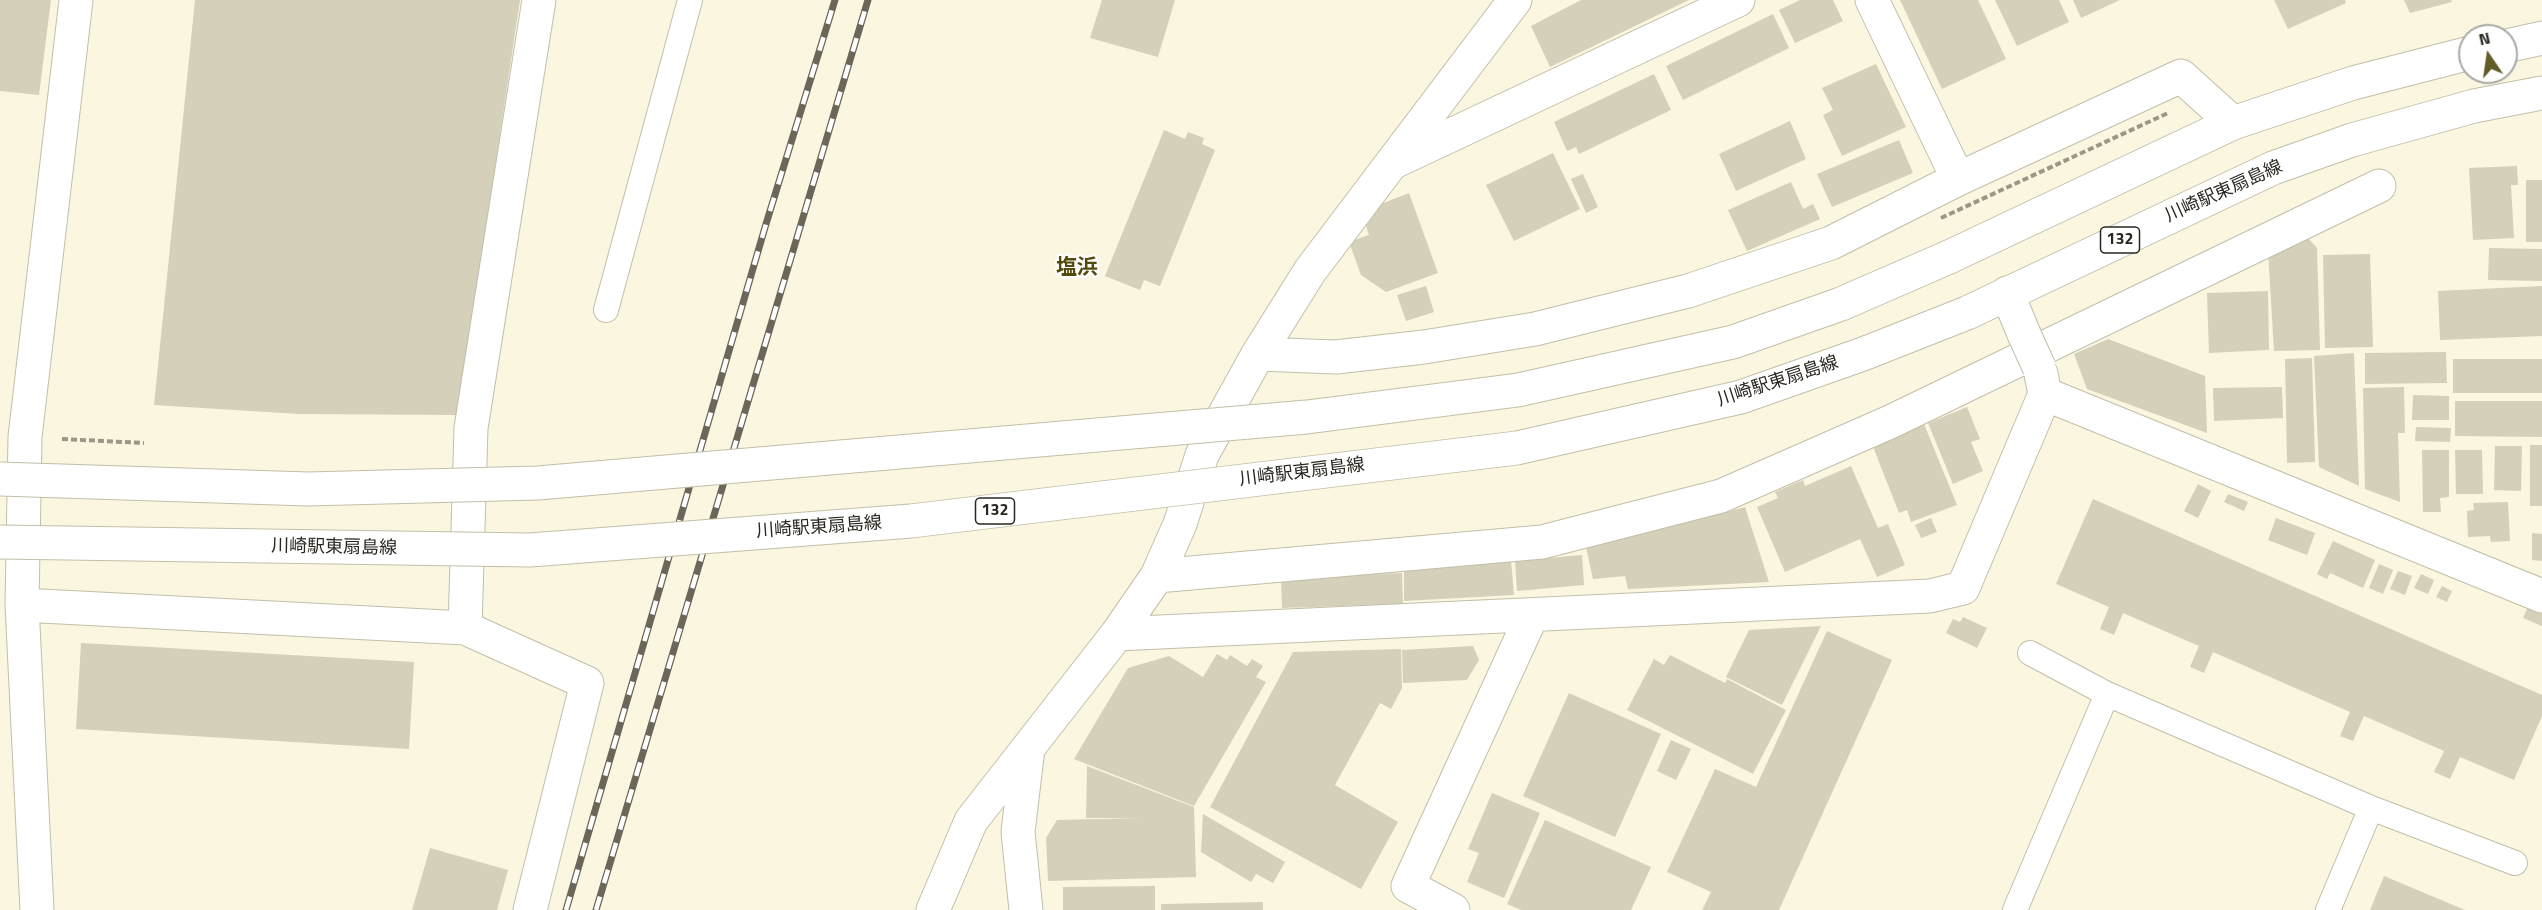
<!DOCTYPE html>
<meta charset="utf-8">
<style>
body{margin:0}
#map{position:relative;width:2542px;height:910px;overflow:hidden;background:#faf6df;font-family:"Titillium Web",sans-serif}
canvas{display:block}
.north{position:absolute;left:2458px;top:24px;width:60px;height:60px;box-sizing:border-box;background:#fff;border:2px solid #a9a9a5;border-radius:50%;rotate:347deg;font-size:16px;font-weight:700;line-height:24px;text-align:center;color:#29271f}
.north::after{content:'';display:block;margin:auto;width:21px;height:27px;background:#645c28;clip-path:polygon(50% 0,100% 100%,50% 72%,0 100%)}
</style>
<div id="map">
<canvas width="2542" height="910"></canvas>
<div class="north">N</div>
</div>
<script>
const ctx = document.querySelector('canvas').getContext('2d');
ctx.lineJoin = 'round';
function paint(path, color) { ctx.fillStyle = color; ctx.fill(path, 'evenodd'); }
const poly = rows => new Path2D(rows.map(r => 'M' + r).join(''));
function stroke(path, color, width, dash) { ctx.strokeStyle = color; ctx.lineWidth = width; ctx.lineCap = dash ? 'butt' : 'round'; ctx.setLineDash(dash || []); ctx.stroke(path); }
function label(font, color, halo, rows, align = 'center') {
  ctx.font = font + ' "Titillium Web","Noto Sans JP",sans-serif'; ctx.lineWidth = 4.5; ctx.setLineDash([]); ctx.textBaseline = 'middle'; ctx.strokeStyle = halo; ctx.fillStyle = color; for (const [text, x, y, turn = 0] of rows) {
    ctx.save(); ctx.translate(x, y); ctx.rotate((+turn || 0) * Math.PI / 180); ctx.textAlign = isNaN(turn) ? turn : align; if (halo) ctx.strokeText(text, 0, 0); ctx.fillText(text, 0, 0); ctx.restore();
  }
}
paint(poly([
 [0,0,51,0,39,95,0,91],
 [195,0,520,0,458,415,299,414,154,405],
 [1102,0,1175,0,1158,57,1090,38],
 [1581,0,1689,0,1550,67,1531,26],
 [1800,0,1833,0,1843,21,1795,43,1779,10],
 [1900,0,1978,0,2006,59,1942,89],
 [1995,0,2059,0,2069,22,2017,46],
 [2073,0,2120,0,2081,18],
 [2274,0,2345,0,2346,3,2288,29],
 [2404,0,2451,0,2452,2,2410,13],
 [1773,14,1789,48,1683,100,1666,66],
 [1876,64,1906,127,1842,156,1823,115,1833,110,1822,88],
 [1654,74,1671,110,1579,154,1576,147,1567,151,1554,122],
 [1790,121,1806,159,1736,191,1719,154],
 [1164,130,1185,139,1188,132,1204,138,1202,144,1215,150,1160,286,1144,280,1140,290,1105,276],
 [1899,140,1913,173,1832,207,1817,174],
 [1553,153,1580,209,1514,241,1486,185],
 [2517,166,2518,185,2511,185,2514,238,2473,240,2469,168],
 [1583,174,1598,207,1586,213,1571,179],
 [2526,180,2542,180,2542,242,2526,242],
 [1791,182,1803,209,1813,204,1820,219,1747,251,1728,210],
 [1409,193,1438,273,1386,292,1361,275,1349,242,1369,235,1366,226,1381,204],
 [2307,237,2317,248,2320,350,2274,351,2268,251],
 [2489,248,2542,249,2542,281,2488,280],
 [2370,254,2373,347,2325,348,2323,255],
 [1426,286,1434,312,1406,321,1397,295],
 [2542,286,2542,336,2440,340,2438,291],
 [2268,291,2269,350,2209,353,2207,293],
 [2108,339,2205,376,2207,433,2087,389,2074,354],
 [2446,352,2447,383,2365,384,2365,353],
 [2354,353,2359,486,2319,467,2314,356],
 [2312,358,2315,462,2287,463,2285,359],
 [2453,359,2542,359,2542,393,2453,393],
 [2282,387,2283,418,2214,421,2213,388],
 [2404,387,2405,433,2398,433,2400,502,2365,489,2363,388],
 [2413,395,2449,396,2449,420,2412,420],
 [2455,401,2542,401,2542,437,2455,436],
 [1967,407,1980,439,1971,442,1983,471,1953,484,1928,423],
 [1924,424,1957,505,1911,522,1907,510,1899,513,1872,444],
 [2416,427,2451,428,2450,442,2415,441],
 [2530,445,2542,445,2542,506,2530,506],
 [2495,446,2522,446,2521,491,2494,490],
 [2422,450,2449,450,2449,497,2440,498,2441,512,2423,512],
 [2455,450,2482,450,2483,494,2456,494],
 [1851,466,1878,528,1888,524,1905,565,1877,577,1860,539,1785,572,1757,507,1778,498,1775,492,1803,480,1805,486],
 [2198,484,2211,491,2198,518,2184,511],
 [2228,494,2248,502,2244,511,2224,502],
 [2093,499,2542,695,2542,716,2514,780,2460,757,2450,779,2434,772,2444,751,2364,716,2353,741,2340,736,2350,712,2213,652,2204,673,2190,667,2199,646,2123,613,2114,635,2100,629,2109,607,2056,584],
 [2508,502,2510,541,2491,542,2490,536,2468,537,2467,511,2474,510,2473,503],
 [1745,507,1769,582,1628,589,1625,576,1593,579,1586,547],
 [1931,518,1937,532,1921,538,1915,525],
 [2276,518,2315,533,2307,555,2268,540],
 [2532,533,2542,534,2542,561,2532,560],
 [2333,541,2375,560,2363,588,2330,573,2327,579,2317,574],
 [1582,555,1584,585,1517,591,1515,561],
 [1511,560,1514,595,1404,601,1404,571],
 [2379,564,2393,570,2383,594,2369,588],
 [2398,571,2412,576,2405,595,2390,589],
 [1402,573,1403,604,1282,608,1281,577],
 [2421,574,2434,580,2428,594,2414,588],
 [2442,586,2452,591,2447,602,2436,597],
 [2528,607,2542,612,2542,626,2523,618],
 [1963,617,1987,628,1977,648,1946,633,1953,619,1960,622],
 [1821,626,1782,705,1726,677,1749,630],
 [1827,631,1892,660,1779,910,1702,910,1711,892,1667,872,1715,769,1756,787],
 [81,643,414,662,409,749,76,729],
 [1473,646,1479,660,1467,680,1403,683,1402,650],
 [1401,649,1402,688,1391,709,1380,703,1335,785,1398,822,1361,889,1210,807,1293,652],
 [1217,654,1227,660,1230,655,1247,666,1252,659,1263,666,1256,677,1266,682,1194,806,1074,759,1128,668,1169,656,1203,677],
 [1670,655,1725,683,1727,679,1786,710,1753,774,1627,710,1654,659,1664,665],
 [1569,693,1661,734,1615,837,1523,796],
 [1671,740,1691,749,1676,780,1657,771],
 [1087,766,1194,807,1196,877,1048,881,1046,838,1057,820,1142,818,1086,818],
 [1492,793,1540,813,1504,898,1467,882,1479,853,1468,849],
 [1203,814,1285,862,1273,883,1256,874,1251,882,1201,852],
 [1545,820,1651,867,1631,910,1521,910,1507,904],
 [430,848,508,870,497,910,412,910],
 [2384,876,2465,910,2370,910],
 [1155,886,1155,910,1063,910,1063,887],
 [1263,902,1263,910,1161,910,1161,904]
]), '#d4d0ba');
const lane = poly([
 [606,310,690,0],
 [2030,653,2107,694,2371,808,2515,863],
 [2015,910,2107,694],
 [2328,910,2371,808]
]);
const street = poly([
 [1872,0,1958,179],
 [1396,161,1738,0],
 [2007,293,2024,334],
 [1258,354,1336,357,1424,347,1535,329,1688,291,1831,243,1958,179,2181,76,2233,123],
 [2041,374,2045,394,2542,596],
 [1157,576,1542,542,1721,496,1890,422,2379,186],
 [22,605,465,628],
 [1117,634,1930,596,1963,588,2045,394],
 [37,910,22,605,25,437,76,0],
 [530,910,587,683,465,628,471,428,539,0],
 [933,910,971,821,1117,634,1157,576,1180,524,1202,455,1258,354,1310,271,1515,0],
 [1026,910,1018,832,1028,748],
 [1453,910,1408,886,1532,615]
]);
const highway = poly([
 [2506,46,2542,38],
 [1949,257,2233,123,2353,83,2470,53],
 [1967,313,2273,168,2352,140,2474,106,2542,93]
]);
stroke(lane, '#c2bfa9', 26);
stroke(street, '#c2bfa9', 35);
stroke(highway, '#c2bfa9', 35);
stroke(poly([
 [62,439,144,443]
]), '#9a9787', 4, [6, 3]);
stroke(lane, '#fff', 24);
stroke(street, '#fff', 33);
stroke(highway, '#fff', 33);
const rail = poly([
 [566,910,766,224,835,0],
 [596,910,868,0]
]);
stroke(rail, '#6a675a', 7);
stroke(rail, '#fff', 4.5, [14]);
const streetBridge = poly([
 [2024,334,2039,367]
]);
const highwayBridge = poly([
 [0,479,308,489,538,483,1307,417,1518,390,1733,342,1841,304,1949,257],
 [0,542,530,550,911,521,1517,448,1741,397,1863,354,1967,313]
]);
stroke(streetBridge, '#c2bfa9', 35, []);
stroke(highwayBridge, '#c2bfa9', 35, []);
stroke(poly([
 [1941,218,2168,113]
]), '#9a9787', 4, [6, 3]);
stroke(streetBridge, '#fff', 33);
stroke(highwayBridge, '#fff', 33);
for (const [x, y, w] of [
 [2120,240,39],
 [995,511,39]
]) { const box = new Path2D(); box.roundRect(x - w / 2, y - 13, w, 26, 4.5); ctx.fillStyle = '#fff'; ctx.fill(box); stroke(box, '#29271f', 1.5); }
label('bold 16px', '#29271f', null, [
 ["132",2120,240],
 ["132",995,511]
]);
label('18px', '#29271f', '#fff', [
 ["川崎駅東扇島線",2224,192,-24],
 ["川崎駅東扇島線",1778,382,-18],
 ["川崎駅東扇島線",1302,473,-7],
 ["川崎駅東扇島線",819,528,-4],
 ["川崎駅東扇島線",334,548,1]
]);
label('bold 21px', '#544b0a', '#fff', [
 ["塩浜",1077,269]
]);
</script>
